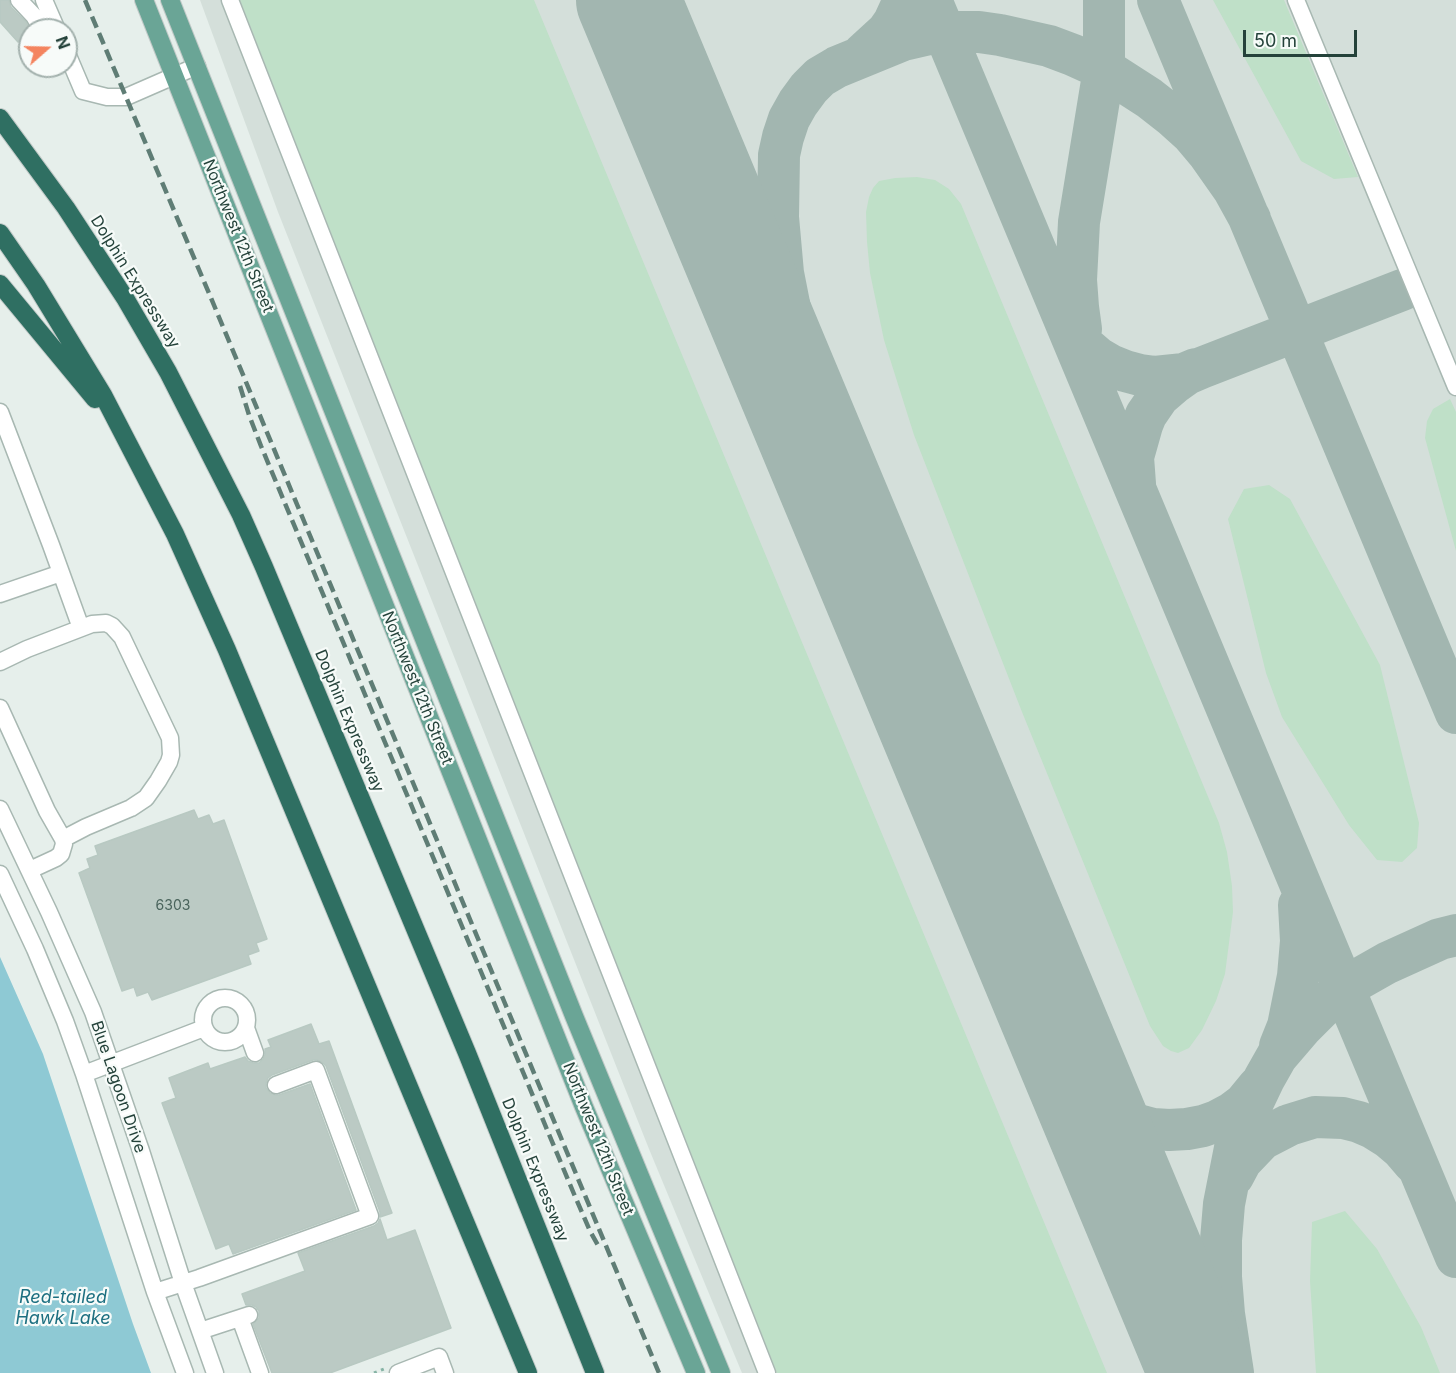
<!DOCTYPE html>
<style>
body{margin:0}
#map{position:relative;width:1456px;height:1373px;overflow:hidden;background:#e6efeb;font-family:Inter,sans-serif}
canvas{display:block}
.north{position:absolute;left:18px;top:18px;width:60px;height:60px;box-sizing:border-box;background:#f7fbf9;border:2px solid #a3b1ad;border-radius:50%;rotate:70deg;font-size:16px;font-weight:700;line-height:24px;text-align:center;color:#24423a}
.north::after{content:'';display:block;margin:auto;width:21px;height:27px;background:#f4845f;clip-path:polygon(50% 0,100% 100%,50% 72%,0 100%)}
.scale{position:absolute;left:1243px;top:30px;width:114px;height:27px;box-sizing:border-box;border:3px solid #24423a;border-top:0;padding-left:8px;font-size:18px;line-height:21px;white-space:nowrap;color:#24423a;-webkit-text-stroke:4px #f7fbf9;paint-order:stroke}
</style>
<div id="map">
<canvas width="1456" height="1373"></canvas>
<div class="north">N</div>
<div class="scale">50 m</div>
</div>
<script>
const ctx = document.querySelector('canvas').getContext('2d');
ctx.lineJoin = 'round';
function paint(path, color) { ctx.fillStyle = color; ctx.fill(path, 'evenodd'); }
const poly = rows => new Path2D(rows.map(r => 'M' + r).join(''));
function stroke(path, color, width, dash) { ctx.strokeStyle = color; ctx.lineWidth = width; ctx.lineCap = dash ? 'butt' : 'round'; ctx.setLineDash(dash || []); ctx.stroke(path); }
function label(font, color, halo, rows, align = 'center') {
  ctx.font = font + ' Inter,sans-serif'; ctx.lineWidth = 4.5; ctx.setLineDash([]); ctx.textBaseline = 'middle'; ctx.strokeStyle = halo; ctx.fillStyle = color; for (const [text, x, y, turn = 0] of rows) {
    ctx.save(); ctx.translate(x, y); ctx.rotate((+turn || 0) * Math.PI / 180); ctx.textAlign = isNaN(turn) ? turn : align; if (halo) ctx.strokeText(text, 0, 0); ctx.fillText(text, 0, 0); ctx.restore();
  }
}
paint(poly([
 [200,0,1456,0,1456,1373,742,1373,649,1149,278,212]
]), '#d4dfda');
paint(poly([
 [240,0,534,0,1107,1373,777,1373],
 [1213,0,1284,0,1358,177,1334,179,1301,161],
 [917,177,935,180,949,189,961,204,1219,823,1227,852,1232,886,1233,912,1225,974,1216,1001,1202,1030,1189,1048,1178,1053,1171,1051,1163,1046,1150,1026,1022,712,914,435,884,340,870,273,867,242,866,212,869,197,873,188,879,181,895,178],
 [1450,399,1456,412,1456,551,1425,438,1427,421,1433,409],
 [1269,485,1290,499,1380,665,1419,823,1417,848,1402,862,1377,860,1349,825,1282,717,1266,673,1228,519,1244,489],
 [1345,1211,1377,1249,1421,1327,1440,1373,1316,1373,1310,1281,1312,1222]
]), '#bfe0c8');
paint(poly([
 [0,957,43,1054,133,1324,151,1373,0,1373]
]), '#8ec9d4');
stroke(poly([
 [931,0,1456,1257],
 [1158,0,1456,713],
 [863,54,887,32,894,22,904,0],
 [1081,329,1078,307,1076,280,1079,222,1104,69,1104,0],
 [1073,332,1084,346,1098,358,1110,365,1125,371,1140,375,1155,377,1184,374,1196,369],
 [1135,484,1133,457,1142,425,1146,415,1159,396,1173,384,1187,374,1201,368,1402,290],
 [907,669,835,470,814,406,794,329,783,273,778,217,779,155,783,137,789,119,798,103,809,88,820,77,837,67,903,40,929,34,959,32,979,32,1000,35,1049,46,1073,55,1104,69,1149,98,1172,116,1192,134,1208,153,1234,190,1250,219],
 [1058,1032,1086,1083,1098,1098,1111,1109,1124,1118,1138,1125,1153,1129,1169,1130,1187,1129,1203,1126,1217,1121,1232,1113,1244,1104,1258,1087],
 [1280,1046,1288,1026,1298,976,1301,941,1299,905],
 [1233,1176,1241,1161,1262,1139,1289,1125,1315,1117,1343,1118,1359,1122,1373,1128,1389,1138,1402,1149,1414,1163],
 [1233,1373,1224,1314,1221,1277,1221,1240,1224,1204,1235,1148,1244,1121,1264,1079,1277,1056,1301,1028,1326,1003,1344,989,1357,980,1387,963,1440,939,1456,935]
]), '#a2b6b0', 42);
stroke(poly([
 [628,0,1201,1373]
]), '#a2b6b0', 104);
const building = poly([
 [0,0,9,0,11,7,26,22,30,30,18,42,0,22,0,0],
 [194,810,198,819,209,815,213,824,224,820,267,939,256,943,259,951,248,955,251,964,152,1000,148,992,137,996,134,987,122,991,79,873,90,868,87,859,98,855,95,846,194,810],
 [311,1024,319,1044,329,1041,392,1213,380,1217,380,1212,326,1066,322,1062,317,1060,313,1060,272,1075,268,1078,266,1083,266,1088,270,1093,275,1095,279,1095,310,1084,356,1210,233,1254,229,1244,216,1249,162,1103,176,1098,169,1078,208,1063,210,1069,245,1057,248,1061,253,1063,259,1063,263,1059,265,1055,265,1049,271,1047,268,1040,311,1024],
 [380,1219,387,1240,415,1230,451,1328,330,1373,272,1373,253,1324,259,1318,259,1311,256,1307,252,1305,246,1305,242,1294,305,1271,298,1253,374,1226,378,1223,380,1219]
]);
paint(building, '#bbcac4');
stroke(building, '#b8c9c2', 1.5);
const minor = poly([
 [19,0,34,16,42,30],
 [44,0,57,30],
 [230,0,767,1373],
 [1296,0,1456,387],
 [66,51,83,91,107,97,126,97,197,66],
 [0,412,51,545,81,628],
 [0,594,61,573],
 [0,662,27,649,92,624,106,623,112,626,122,637,170,738,171,755,169,762,158,781,146,798,131,808,86,827,63,839],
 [0,708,47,811,63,839,64,844,61,854,56,858,30,870],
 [0,809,49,912,93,1012,140,1148,183,1283,215,1373],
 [0,874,35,949,65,1021,84,1074,155,1292,185,1373],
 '203 1020a22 22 0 1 1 44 0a22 22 0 1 1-44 0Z',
 [246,1028,255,1053],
 [84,1074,204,1028],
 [155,1292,199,1278,370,1216,316,1070,276,1085],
 [240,1318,260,1373],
 [200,1331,249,1315],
 [398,1373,439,1357,445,1373]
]);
const major = poly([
 [144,0,584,1107,696,1373],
 [170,0,574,1016,721,1373]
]);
const highway = poly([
 [0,118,66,208,125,298,168,372,241,515,264,567,467,1053,595,1373],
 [0,233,36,285,103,395,175,534,227,650,528,1373],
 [0,284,95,399]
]);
stroke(minor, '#a8b8b2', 19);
stroke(major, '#c2cac8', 20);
stroke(highway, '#c2cac8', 20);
stroke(poly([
 [374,1373,384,1369]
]), '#86b3a5', 3, [3, 4.5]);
stroke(minor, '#fff', 16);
stroke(major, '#6aa596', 18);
stroke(highway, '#2f6f62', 18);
stroke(poly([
 [85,0,211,298,659,1373],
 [240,386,249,415,261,446,574,1194,590,1231,599,1247]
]), '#5f7d75', 4.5, [12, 6]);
label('14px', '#4a645c', null, [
 ["6303",173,906]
]);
label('16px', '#24423a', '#f7fbf9', [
 ["Northwest 12th Street",238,236,68],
 ["Dolphin Expressway",135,282,58],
 ["Northwest 12th Street",417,688,68],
 ["Dolphin Expressway",349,721,67],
 ["Blue Lagoon Drive",118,1087,71],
 ["Northwest 12th Street",598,1139,68],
 ["Dolphin Expressway",535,1170,68]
]);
label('italic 18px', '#1c6f80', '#f7fbf9', [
 ["Red-tailed",63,1298],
 ["Hawk Lake",63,1319]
]);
</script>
